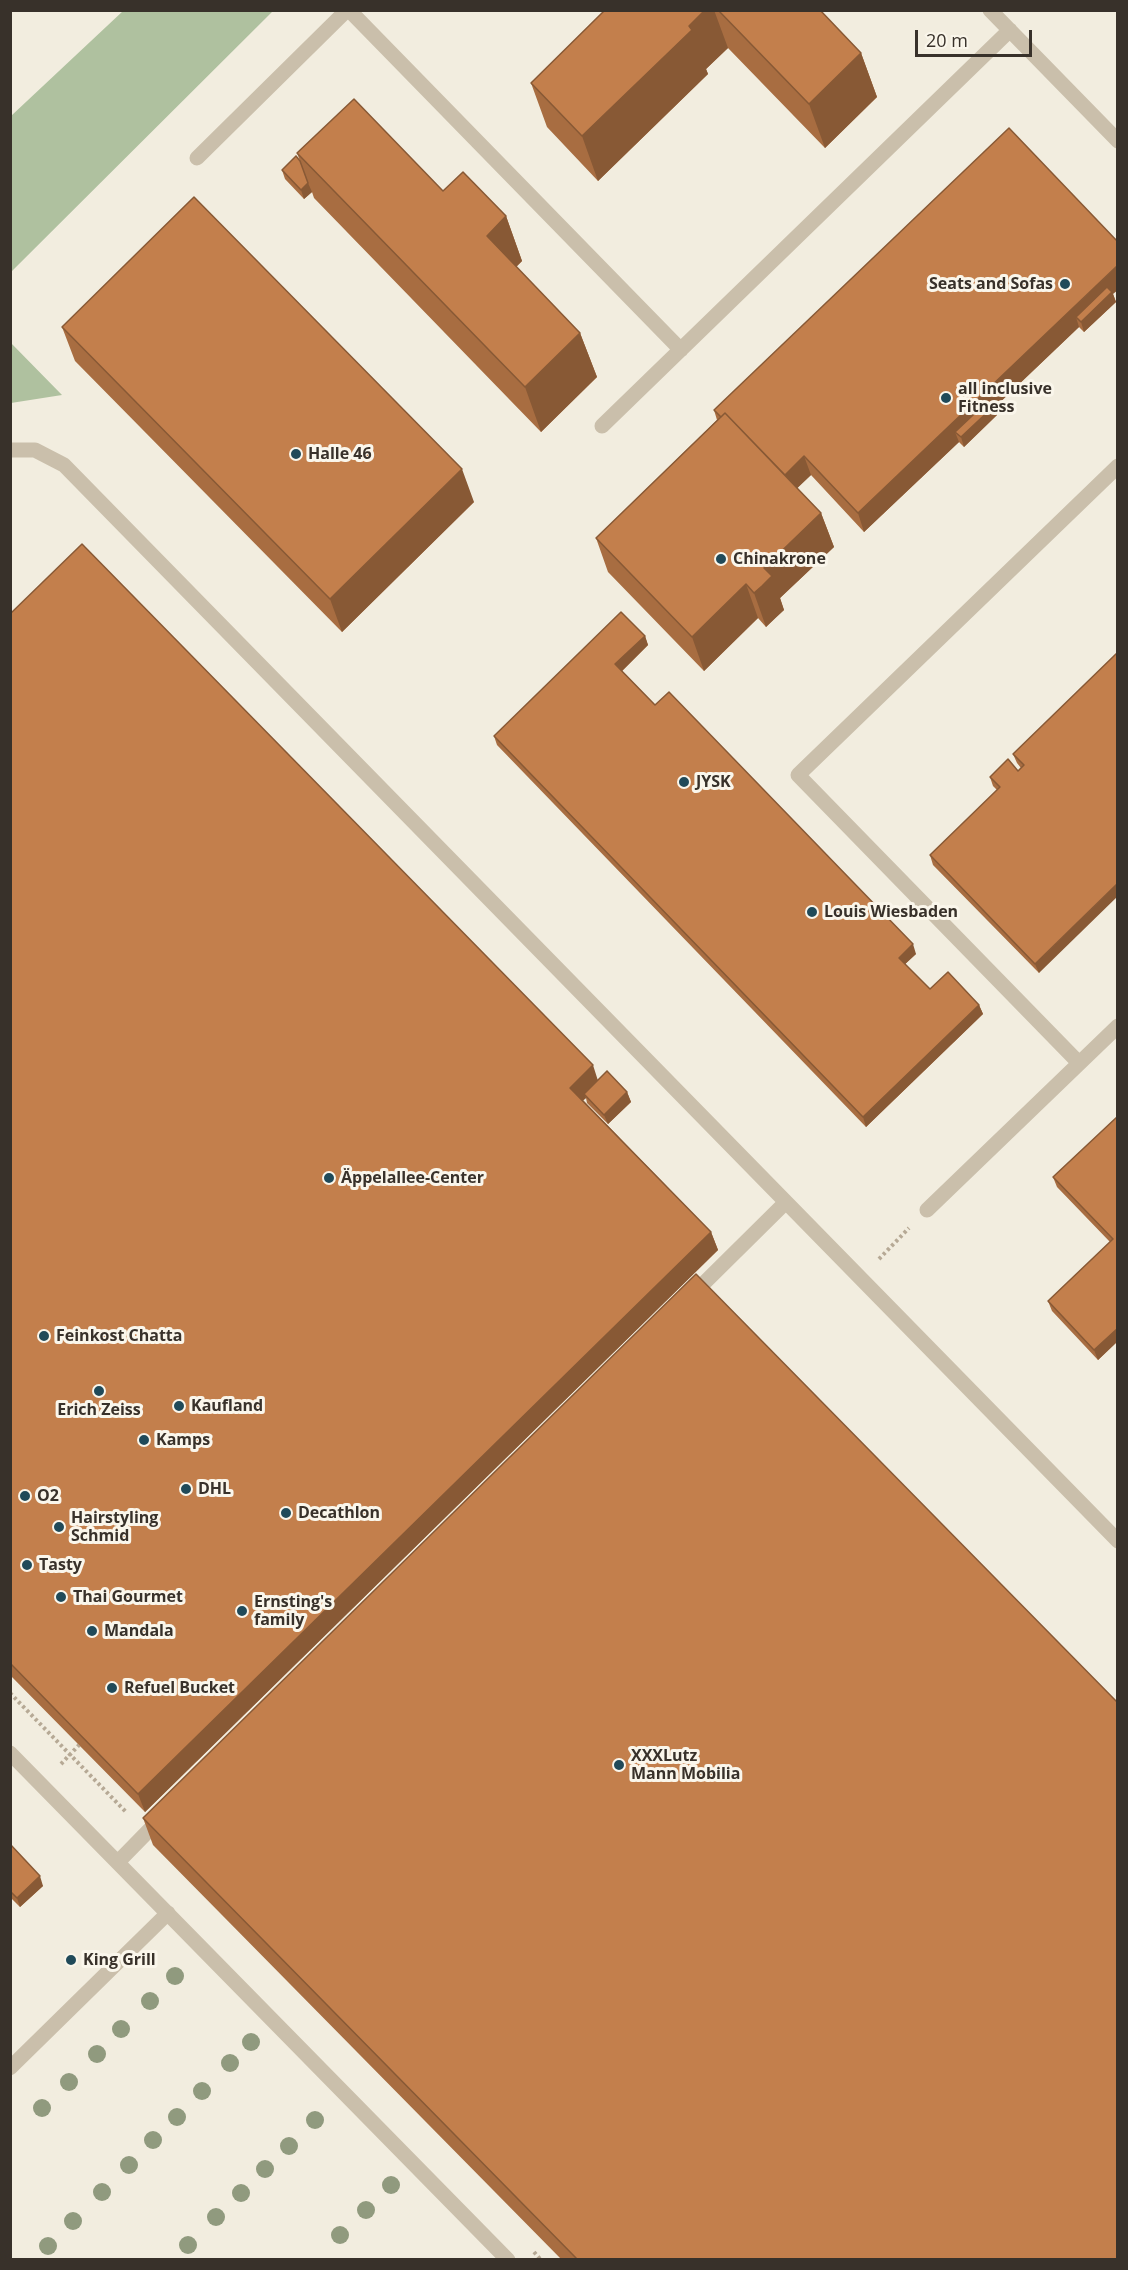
<!DOCTYPE html>
<meta charset="utf-8">
<style>
body{margin:0}
#map{position:relative;width:1128px;height:2270px;overflow:hidden;background:#f2eddf;font-family:"Open Sans",sans-serif}
canvas{display:block}
.frame{position:absolute;inset:0;border:12px solid #38312a;pointer-events:none}
.scale{position:absolute;left:915px;top:30px;width:117px;height:27px;box-sizing:border-box;border:3px solid #38312a;border-top:0;padding-left:8px;font-size:18px;line-height:21px;white-space:nowrap;color:#38312a;-webkit-text-stroke:4px #faf6eb;paint-order:stroke}
</style>
<div id="map">
<canvas width="1128" height="2270"></canvas>
<div class="frame"></div>
<div class="scale">20 m</div>
</div>
<script>
const ctx = document.querySelector('canvas').getContext('2d');
ctx.lineJoin = 'round';
function paint(path, color) { ctx.fillStyle = color; ctx.fill(path, 'evenodd'); }
const poly = rows => new Path2D(rows.map(r => 'M' + r).join(''));
function stroke(path, color, width, dash) { ctx.strokeStyle = color; ctx.lineWidth = width; ctx.lineCap = dash ? 'butt' : 'round'; ctx.setLineDash(dash || []); ctx.stroke(path); }
function label(font, color, halo, rows, align = 'center') {
  ctx.font = font + ' "Open Sans",sans-serif'; ctx.lineWidth = 6; ctx.setLineDash([]); ctx.textBaseline = 'middle'; ctx.strokeStyle = halo; ctx.fillStyle = color; for (const [text, x, y, turn = 0] of rows) {
    ctx.save(); ctx.translate(x, y); ctx.rotate((+turn || 0) * Math.PI / 180); ctx.textAlign = isNaN(turn) ? turn : align; if (halo) ctx.strokeText(text, 0, 0); ctx.fillText(text, 0, 0); ctx.restore();
  }
}
paint(poly([
 [123,11,273,11,11,272,11,116],
 [10,343,11,343,62,395,11,403]
]), '#afc19f');
stroke(poly([
 [879,1259,909,1228],
 [10,1693,127,1813],
 [61,1764,79,1745],
 [534,2252,541,2260]
]), '#b6a995', 4, [3, 3]);
stroke(poly([
 [349,10,681,350],
 [990,10,1118,141],
 [197,158,347,10],
 [602,426,1010,30],
 [10,450,35,450,64,465,1118,1541],
 [1079,1063,798,775,1118,466],
 [927,1210,1118,1026],
 [691,1296,785,1203],
 [10,1753,508,2260],
 [118,1862,161,1818],
 [10,2068,168,1913]
]), '#cabfab', 15);
ctx.fillStyle = '#909a7e';
for (const [x, y] of [
 [175,1976],
 [150,2001],
 [121,2029],
 [251,2042],
 [97,2054],
 [230,2063],
 [69,2082],
 [202,2091],
 [42,2108],
 [177,2117],
 [315,2120],
 [153,2140],
 [289,2146],
 [129,2165],
 [265,2169],
 [391,2185],
 [102,2192],
 [241,2193],
 [366,2210],
 [216,2217],
 [73,2221],
 [340,2235],
 [188,2245],
 [48,2246]
]) { ctx.beginPath(); ctx.arc(x, y, 9, 0, 2 * Math.PI); ctx.fill(); }
paint(poly([
 [605,10,820,10,861,53,877,97,825,148,728,48,706,69,708,74,598,181,547,127,531,83],
 [297,153,443,191,506,216,522,261,516,267,580,333,597,377,541,432,314,198,312,192,304,199,285,179,282,170,300,161],
 [1113,294,1116,302,1084,332,1079,327,994,408,997,415,964,447,959,442,864,532,811,475,797,488,821,513,834,547,780,598,784,610,774,619,766,627,758,618,704,671,608,572,596,538,717,420,714,410],
 [62,327,474,502,342,632,75,361],
 [10,614,598,1080,627,1092,631,1102,608,1124,587,1103,586,1098,583,1100,711,1232,718,1250,145,1812,10,1675],
 [645,636,648,645,622,671,655,705,916,954,905,964,930,989,979,1005,983,1014,866,1127,497,745,494,736],
 [1118,652,1039,973,933,865,930,855,997,790,993,786,990,777,1018,771,1021,768,1017,763,1013,754],
 [1118,1116,1118,1341,1098,1360,1052,1311,1048,1301,1110,1242,1057,1187,1053,1177],
 [143,1818,1118,2259,561,2259,153,1845],
 [10,1844,43,1886,20,1907,10,1897]
]), '#a86d41');
paint(poly([
 [705,10,714,10,728,48,706,69,708,74,598,181,582,136],
 [861,53,877,97,825,148,809,104],
 [308,183,312,192,304,199,301,190],
 [506,216,522,261,503,280,487,236],
 [1118,265,1118,290,1113,294,1116,302,1084,332,1081,322,1076,317,1079,327,994,408,997,415,964,447,961,437,955,432,959,442,864,532,858,513],
 [580,333,597,377,541,432,525,387],
 [804,456,811,475,787,498,780,479],
 [462,469,474,502,342,632,330,599],
 [821,513,834,547,780,598,784,610,766,627,754,593,764,568],
 [746,584,758,618,704,671,692,637],
 [645,636,648,645,619,674,615,664],
 [1118,883,1118,896,1039,973,1035,964],
 [913,944,916,954,902,967,899,958],
 [979,1005,983,1014,866,1127,863,1117],
 [593,1065,599,1084,584,1094,586,1098,577,1106,570,1088],
 [627,1092,631,1102,608,1124,604,1115],
 [711,1232,718,1250,145,1812,138,1794],
 [1118,1328,1118,1341,1098,1360,1094,1350],
 [40,1876,43,1886,20,1907,17,1898]
]), '#885935');
const building = poly([
 [605,10,705,10,689,26,692,30,582,136,531,83,605,10],
 [718,10,820,10,861,53,809,104,718,10],
 [354,99,443,191,463,172,506,216,487,236,580,333,525,387,297,153,354,99],
 [1009,128,1118,242,1118,265,858,513,804,456,785,475,725,413,721,417,714,410,1009,128],
 [296,156,300,161,308,183,301,190,282,170,296,156],
 [194,197,462,469,330,599,62,327,194,197],
 [1107,287,1112,292,1081,322,1076,317,1107,287],
 [989,400,994,406,961,437,955,432,989,400],
 [725,413,821,513,764,568,772,576,762,586,754,593,746,584,692,637,596,538,725,413],
 [82,544,593,1065,570,1088,711,1232,138,1794,10,1663,10,614,82,544],
 [621,612,645,636,615,664,655,705,669,692,913,944,899,958,930,989,948,972,979,1005,863,1117,494,736,621,612],
 [1118,652,1118,883,1035,964,930,855,1000,787,990,777,1008,759,1018,771,1024,765,1013,754,1118,652],
 [607,1071,627,1092,604,1115,584,1094,607,1071],
 [1118,1116,1118,1328,1094,1350,1048,1301,1113,1239,1053,1177,1118,1116],
 [696,1274,1118,1703,1118,2259,577,2259,143,1818,696,1274],
 [10,1844,40,1876,17,1898,10,1891,10,1844]
]);
paint(building, '#c37f4c');
stroke(building, '#885935', 1.5);
for (const [x, y, r, color] of [
 [1065,284,6,"#204a59"],
 [946,398,6,"#204a59"],
 [296,454,6,"#204a59"],
 [721,559,6,"#204a59"],
 [684,782,6,"#204a59"],
 [812,912,6,"#204a59"],
 [329,1178,6,"#204a59"],
 [44,1336,6,"#204a59"],
 [99,1391,6,"#204a59"],
 [179,1406,6,"#204a59"],
 [144,1440,6,"#204a59"],
 [186,1489,6,"#204a59"],
 [25,1496,6,"#204a59"],
 [286,1513,6,"#204a59"],
 [59,1527,6,"#204a59"],
 [27,1565,6,"#204a59"],
 [61,1597,6,"#204a59"],
 [242,1611,6,"#204a59"],
 [92,1631,6,"#204a59"],
 [112,1688,6,"#204a59"],
 [619,1765,6,"#204a59"],
 [71,1960,6,"#204a59"]
]) { const dot = new Path2D(); dot.arc(x, y, r, 0, 2 * Math.PI); ctx.fillStyle = color; ctx.fill(dot); stroke(dot, '#faf6eb', 2); }
label('bold 16px', '#38312a', '#faf6eb', [
 ["Seats and Sofas",1053,284,"right"],
 ["all inclusive",958,389],
 ["Fitness",958,407],
 ["Halle 46",308,454],
 ["Chinakrone",733,559],
 ["JYSK",696,782],
 ["Louis Wiesbaden",824,912],
 ["Äppelallee-Center",341,1178],
 ["Feinkost Chatta",56,1336],
 ["Kaufland",191,1406],
 ["Erich Zeiss",99,1410,"center"],
 ["Kamps",156,1440],
 ["DHL",198,1489],
 ["O2",37,1496],
 ["Decathlon",298,1513],
 ["Hairstyling",71,1518],
 ["Schmid",71,1536],
 ["Tasty",39,1565],
 ["Thai Gourmet",73,1597],
 ["Ernsting's",254,1602],
 ["family",254,1620],
 ["Mandala",104,1631],
 ["Refuel Bucket",124,1688],
 ["XXXLutz",631,1756],
 ["Mann Mobilia",631,1774],
 ["King Grill",83,1960]
], 'left');
</script>
